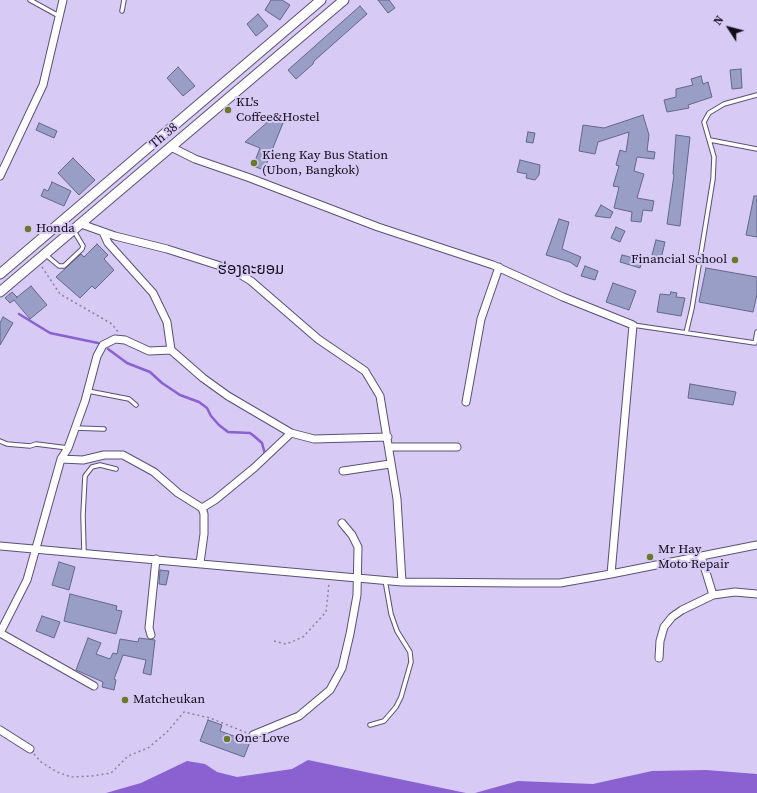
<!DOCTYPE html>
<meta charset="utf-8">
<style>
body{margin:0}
#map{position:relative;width:757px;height:793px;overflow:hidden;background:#d7caf4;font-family:"Source Serif 4",serif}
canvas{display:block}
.north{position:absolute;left:709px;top:8px;width:40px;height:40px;-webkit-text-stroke:3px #d7caf4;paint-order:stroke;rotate:306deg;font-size:11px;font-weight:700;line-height:16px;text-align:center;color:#110d1b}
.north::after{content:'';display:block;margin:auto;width:14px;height:18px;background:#110d1b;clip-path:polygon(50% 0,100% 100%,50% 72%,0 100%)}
</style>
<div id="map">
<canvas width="757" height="793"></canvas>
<div class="north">N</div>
</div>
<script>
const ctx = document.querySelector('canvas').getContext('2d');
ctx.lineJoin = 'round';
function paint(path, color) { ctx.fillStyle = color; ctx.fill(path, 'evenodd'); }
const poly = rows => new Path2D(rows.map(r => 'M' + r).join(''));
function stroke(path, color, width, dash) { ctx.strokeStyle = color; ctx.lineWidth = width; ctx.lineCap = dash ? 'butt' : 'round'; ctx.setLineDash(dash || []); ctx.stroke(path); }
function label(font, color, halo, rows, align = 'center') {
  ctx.font = font + ' "Source Serif 4","Noto Sans Lao",serif'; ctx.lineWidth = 4; ctx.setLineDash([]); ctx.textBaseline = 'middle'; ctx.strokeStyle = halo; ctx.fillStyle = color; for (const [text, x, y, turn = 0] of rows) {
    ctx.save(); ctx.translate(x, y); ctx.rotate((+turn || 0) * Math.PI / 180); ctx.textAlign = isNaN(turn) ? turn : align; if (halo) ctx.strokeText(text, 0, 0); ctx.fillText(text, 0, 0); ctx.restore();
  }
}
paint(poly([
 [308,760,466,793,106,793,141,783,187,761,205,764,217,772,237,777,292,769],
 [706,770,757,774,757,793,475,793,518,781,593,784,652,771]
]), '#8b60d0');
stroke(poly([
 [19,314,50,333,98,343],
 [108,349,127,363,150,372,162,383,180,395,199,402,207,408,211,416,219,425,228,432,250,433,254,436,262,443,265,454]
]), '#8b60d0', 2.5);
const building = poly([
 [271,0,282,0,290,5,280,20,265,10,271,0],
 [378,0,389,0,395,8,388,13,378,0],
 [360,6,367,14,314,61,313,64,296,79,288,70,360,6],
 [258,14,268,26,256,36,247,24,258,14],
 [178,67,195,86,183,96,167,78,178,67],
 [741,69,742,88,732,89,730,70,741,69],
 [701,76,703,84,708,82,712,97,688,105,689,108,667,112,664,100,676,97,676,89,693,85,691,79,701,76],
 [643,115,649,135,647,151,655,152,654,159,637,157,634,171,644,174,637,198,654,201,652,211,643,210,641,222,631,221,632,212,614,208,619,187,613,186,619,166,616,165,620,150,626,152,629,132,598,142,595,154,579,151,583,125,604,128,643,115],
 [271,119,283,123,264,170,253,166,260,148,245,142,271,119],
 [39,123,57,131,54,138,36,130,39,123],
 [528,132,535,133,533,143,526,142,528,132],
 [676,135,690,137,680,226,667,224,674,175,673,174,676,135],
 [73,158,95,180,79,195,58,173,73,158],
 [520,160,540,165,539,175,535,180,526,178,527,174,517,172,520,160],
 [52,182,71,191,64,206,41,196,44,189,48,191,52,182],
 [754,196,757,196,757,237,746,235,754,196],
 [601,205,613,212,610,218,595,216,601,205],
 [559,219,569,222,562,249,581,257,577,267,570,262,546,255,559,219],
 [616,227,625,231,620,242,611,238,616,227],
 [656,240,665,242,661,259,652,255,656,240],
 [97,244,108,255,104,259,114,270,95,289,92,286,80,298,56,277,81,254,84,257,97,244],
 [622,255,642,260,640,268,620,262,622,255],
 [585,266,598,271,595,280,581,276,585,266],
 [706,268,757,277,757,294,753,312,699,302,706,268],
 [613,283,636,291,629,310,606,302,613,283],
 [31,286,47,305,30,319,14,300,10,303,5,298,12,292,17,297,16,298,31,286],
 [671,292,677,293,676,297,685,298,681,316,657,312,660,294,670,295,671,292],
 [3,317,13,323,0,345,0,323,3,317],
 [690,384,736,392,733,405,688,398,690,384],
 [59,562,75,567,69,590,52,585,59,562],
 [160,570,169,571,166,585,159,584,160,570],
 [70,594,117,606,116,610,122,611,116,634,64,621,70,594],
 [42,616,60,622,54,638,36,631,42,616],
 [88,638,101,643,96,654,110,659,113,653,117,654,120,639,138,642,139,638,155,640,151,675,143,673,146,660,123,655,114,679,116,680,114,690,102,687,103,682,76,670,88,638],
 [208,720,222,725,220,731,250,742,244,757,200,741,208,720]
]);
paint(building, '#999ec7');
stroke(building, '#62678c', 1);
const service = poly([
 [30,0,59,16],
 [122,11,124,0],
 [710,140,757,149],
 [46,255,59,266,64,266,82,249,83,246,74,231],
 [633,325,755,343,757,332],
 [686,333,692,308,713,179,714,157,704,122,709,113,724,104,757,95],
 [88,391,129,399,136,405],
 [75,428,104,429],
 [0,441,7,444,30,446,36,444,68,448],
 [84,553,83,515,85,476,92,467,100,465,116,469],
 [370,725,384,721,396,707,401,697,411,662,410,652,397,631,391,614,385,580]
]);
const minor = poly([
 [171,147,195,159,250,178,378,227,493,265,563,297,633,325,611,574],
 [0,176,43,85,63,0],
 [81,224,115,236,167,249,233,270,251,281,318,339,365,371,380,396,397,499,402,582],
 [171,350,203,378,228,396,291,433,314,439,388,437],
 [466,402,481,319,499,267],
 [389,447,457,447],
 [61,459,83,460,104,455,123,455,154,472,178,493,202,508,204,514,204,534,200,563],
 [343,471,390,464],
 [202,508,215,500,254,468,291,433],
 [0,546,402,582,522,583,560,583,611,574,757,545],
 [701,556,713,595,735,592,757,594],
 [0,633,27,580,61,459,68,448,85,401,97,356,103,345,115,339,125,340,149,351,171,350,167,322,153,293,108,243,103,232],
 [0,633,94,686],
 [151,635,149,628,156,559],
 [659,658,660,641,664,627,672,617,682,610,713,595],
 [0,730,30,749],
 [253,735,299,716,330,690,342,668,350,634,357,595,358,547,352,535,342,523]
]);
const tertiary = poly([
 [0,274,321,0],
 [0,292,344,0]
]);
stroke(service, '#5b5074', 5.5);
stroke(minor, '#5b5074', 9);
stroke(tertiary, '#5b5074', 11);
stroke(poly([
 [42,267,60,294,112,324,118,332],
 [274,641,286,644,303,637,326,612,329,583],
 [34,754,41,762,57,772,71,777,92,776,111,773,128,756,148,748,167,732,184,712,210,718,247,733]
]), '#8c82a2', 1.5, [2, 3]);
stroke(service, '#fff', 3.5);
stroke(minor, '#fff', 7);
stroke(tertiary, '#fff', 9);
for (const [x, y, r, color] of [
 [228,110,4,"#6a7927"],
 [254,163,4,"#6a7927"],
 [28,229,4,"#6a7927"],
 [735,260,4,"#6a7927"],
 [650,557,4,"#6a7927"],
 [125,700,4,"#6a7927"],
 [227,739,4,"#6a7927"]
]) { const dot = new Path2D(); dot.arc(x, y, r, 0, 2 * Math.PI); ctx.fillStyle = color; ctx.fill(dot); stroke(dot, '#d7caf4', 1.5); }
label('13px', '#110d1b', '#d7caf4', [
 ["KL's",236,103],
 ["Coffee&Hostel",236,118],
 ["Kieng Kay Bus Station",262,156],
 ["(Ubon, Bangkok)",262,171],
 ["Honda",36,229],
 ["Financial School",727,260,"right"],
 ["Mr Hay",658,550],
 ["Moto Repair",658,565],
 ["Matcheukan",133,700],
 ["One Love",235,739]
], 'left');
label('13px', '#110d1b', '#d7caf4', [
 ["Th 38",164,136,-40]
]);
label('15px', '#110d1b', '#d7caf4', [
 ["ຮ່ອງຄະຍອມ",251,270]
]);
</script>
